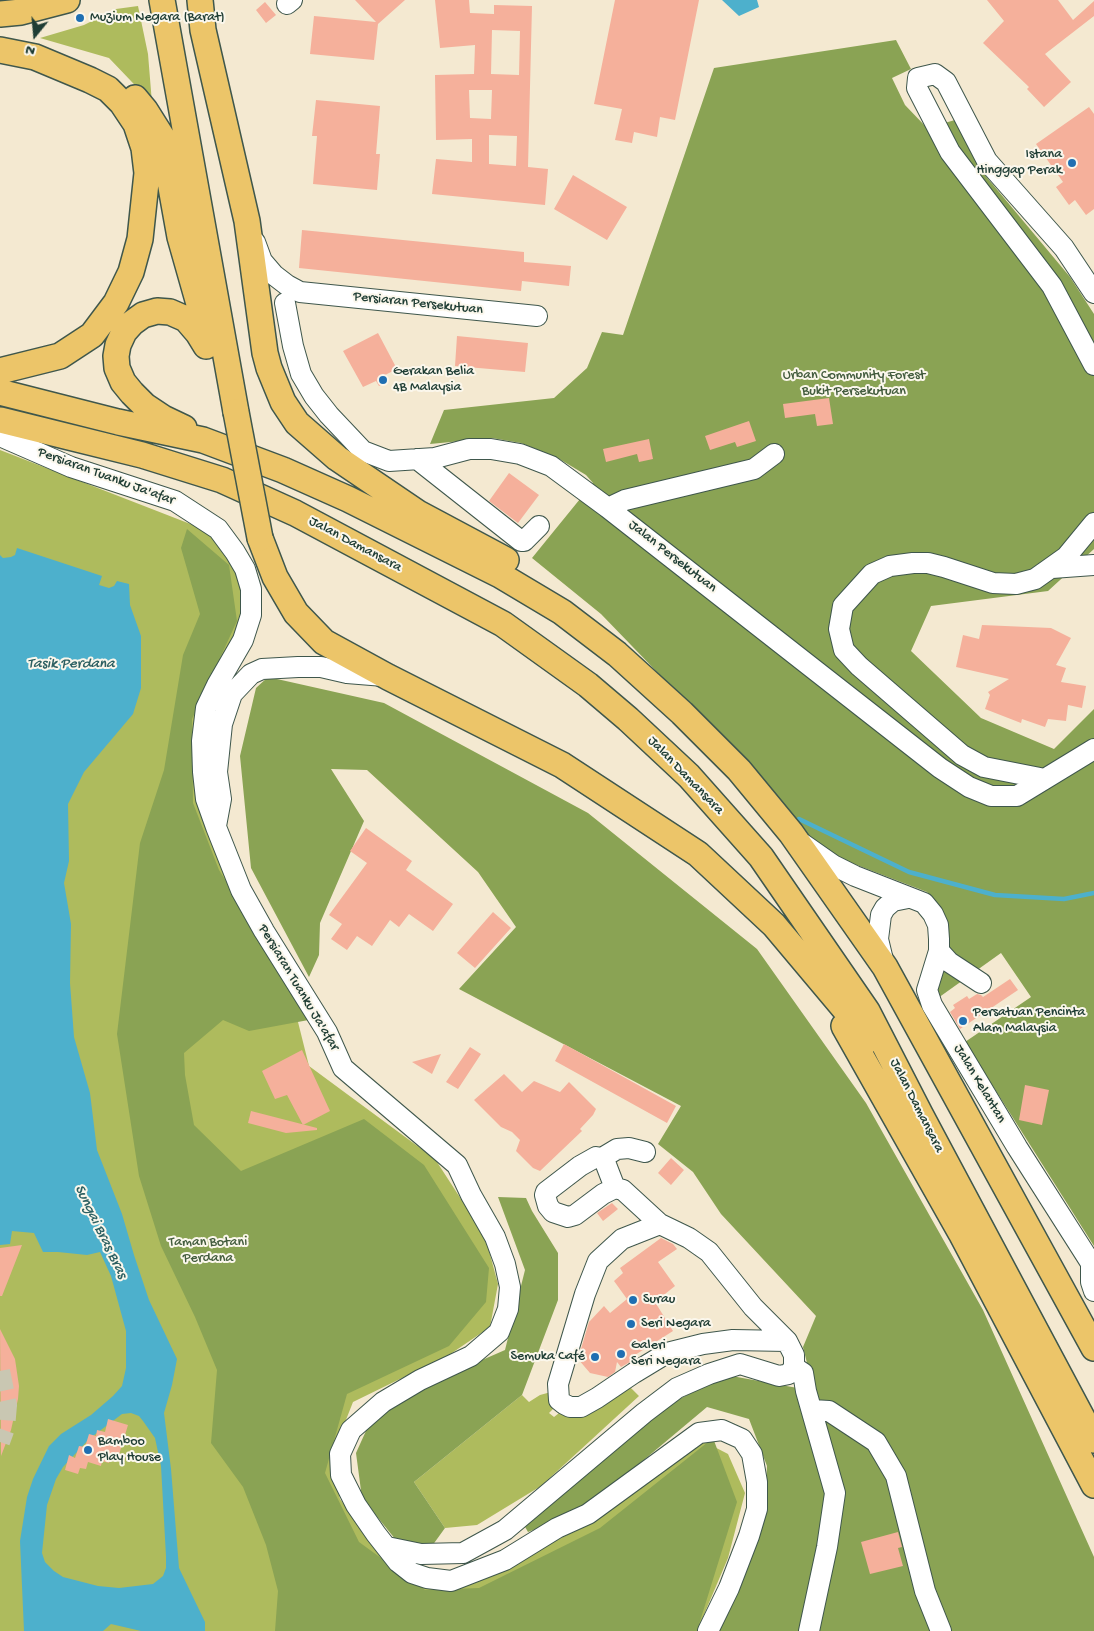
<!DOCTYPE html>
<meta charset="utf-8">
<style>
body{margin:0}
#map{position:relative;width:1094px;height:1631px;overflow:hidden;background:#f4e9d1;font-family:"Gochi Hand",sans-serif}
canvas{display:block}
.north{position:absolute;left:10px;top:10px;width:50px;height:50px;-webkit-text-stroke:4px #fbf7ec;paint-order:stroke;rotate:197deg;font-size:14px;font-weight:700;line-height:20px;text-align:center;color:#1f3d34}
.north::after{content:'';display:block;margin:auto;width:18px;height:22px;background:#1f3d34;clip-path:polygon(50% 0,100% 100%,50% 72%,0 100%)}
</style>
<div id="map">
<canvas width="1094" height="1631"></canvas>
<div class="north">N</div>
</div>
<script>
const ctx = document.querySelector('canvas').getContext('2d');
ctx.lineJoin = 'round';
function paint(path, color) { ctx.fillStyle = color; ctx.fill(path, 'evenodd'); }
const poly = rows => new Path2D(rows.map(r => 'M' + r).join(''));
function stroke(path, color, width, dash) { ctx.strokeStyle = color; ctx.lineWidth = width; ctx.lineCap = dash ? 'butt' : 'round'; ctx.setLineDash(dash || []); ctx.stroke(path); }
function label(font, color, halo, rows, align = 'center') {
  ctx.font = font + ' "Gochi Hand",sans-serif'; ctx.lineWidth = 4; ctx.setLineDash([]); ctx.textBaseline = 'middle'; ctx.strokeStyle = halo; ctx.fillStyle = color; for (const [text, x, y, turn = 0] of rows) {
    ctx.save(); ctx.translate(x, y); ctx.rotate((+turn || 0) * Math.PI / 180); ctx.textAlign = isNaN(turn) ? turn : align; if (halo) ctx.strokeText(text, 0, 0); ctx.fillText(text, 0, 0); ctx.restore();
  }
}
paint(poly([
 [138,6,148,54,152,103,109,58,40,38,84,25,116,9],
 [0,450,211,532,240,570,244,601,241,627,203,704,200,806,290,990,309,1066,435,1159,485,1236,498,1284,490,1327,449,1355,353,1402,331,1458,340,1499,399,1577,487,1576,592,1522,701,1440,728,1454,745,1493,728,1558,697,1631,0,1631],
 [629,1386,639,1396,541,1486,477,1525,445,1528,414,1482,522,1395,529,1402,540,1395,551,1392,557,1405,549,1413,554,1417,563,1410]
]), '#aebb5d');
paint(poly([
 [896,40,911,69,892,78,905,105,927,128,955,120,979,168,1070,277,1094,314,1094,549,1048,591,931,606,911,651,981,718,1054,749,1094,709,1094,1246,965,1042,1031,997,1001,953,938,998,934,991,946,924,942,909,927,892,836,857,801,829,747,765,601,614,532,558,593,483,586,475,556,457,521,443,492,438,430,444,444,410,554,398,587,368,602,332,623,335,714,68],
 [187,529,229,565,237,621,192,719,193,803,219,870,314,1019,249,1031,223,1020,184,1053,185,1075,194,1125,241,1171,364,1119,424,1165,489,1268,486,1302,449,1346,347,1394,325,1473,359,1542,425,1590,479,1588,600,1528,713,1438,737,1502,697,1631,275,1631,278,1591,266,1545,243,1487,211,1443,217,1370,195,1317,161,1246,139,1176,117,1034,140,843,164,770,183,655,200,614,181,548],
 [268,677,384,703,588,813,757,949,866,1103,983,1310,1094,1557,1094,1631,719,1631,739,1584,765,1510,767,1466,749,1419,707,1407,608,1490,564,1518,528,1532,524,1525,666,1406,726,1375,814,1391,803,1347,816,1316,721,1214,693,1172,658,1144,681,1106,459,989,516,927,478,872,367,770,331,769,364,821,320,923,319,955,309,977,251,868,240,756,256,688],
 [498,1197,526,1198,532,1211,558,1253,558,1300,522,1395,414,1482,445,1528,432,1546,400,1545,362,1498,356,1453,370,1422,441,1378,505,1350,525,1270]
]), '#8aa354');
paint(poly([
 [722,0,757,0,759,7,739,16],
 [17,548,102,576,99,585,109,588,114,586,117,581,129,584,130,605,141,636,141,688,133,714,84,772,68,804,69,861,64,883,71,924,70,983,74,1037,90,1093,97,1150,122,1214,134,1255,149,1300,177,1359,172,1385,164,1413,171,1469,179,1568,205,1622,205,1631,141,1631,111,1624,103,1631,24,1631,20,1541,27,1497,33,1479,49,1446,61,1434,91,1415,113,1396,122,1386,126,1368,126,1331,111,1276,100,1252,87,1255,58,1252,43,1252,34,1233,12,1231,10,1244,0,1245,0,555,3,558,11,557,15,555],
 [131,1413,139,1416,143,1421,155,1438,161,1466,166,1556,166,1568,163,1576,153,1584,119,1588,98,1586,63,1577,54,1571,45,1562,42,1553,47,1505,56,1479,63,1467,89,1439,122,1414]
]), '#4db0cc');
stroke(poly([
 [799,819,909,872,995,895,1064,899,1094,893]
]), '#4db0cc', 4.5);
paint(poly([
 [355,0,405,0,378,24,374,60,310,54,314,16,376,22],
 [435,0,469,0,470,13,494,14,494,5,532,6,528,167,548,169,545,205,432,194,436,159,472,162,472,139,436,140,435,75,474,74,475,45,440,48],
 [492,30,520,31,519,75,491,74],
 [469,90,492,90,491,119,470,118],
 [489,135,517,136,516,166,489,164],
 [615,0,699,0,675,120,660,117,657,137,634,132,632,143,615,140,622,109,594,104],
 [987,0,1058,0,1073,20,1094,1,1094,16,1045,54,1071,82,1044,107,1027,89,1029,87,983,43,1004,21],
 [265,2,276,15,266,23,256,10],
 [316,100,380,106,376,154,380,154,377,190,313,184,317,136,312,136],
 [1089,107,1094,114,1094,209,1086,215,1075,200,1069,205,1056,187,1063,182,1036,144],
 [573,175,627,207,607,240,554,209],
 [302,230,524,252,524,262,571,266,569,286,522,281,521,291,299,268],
 [378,333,397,369,385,375,389,381,379,386,376,381,363,387,343,351],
 [457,336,528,343,525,372,455,366],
 [829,398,833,424,817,426,815,414,785,418,783,404],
 [749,421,756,441,737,447,735,442,710,450,705,436],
 [649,439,653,459,639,462,637,454,606,462,603,449],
 [509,473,539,495,518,523,489,501],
 [982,625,1051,628,1071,638,1056,665,1066,668,1061,682,1086,686,1082,708,1068,705,1066,721,1048,719,1045,727,1022,719,1021,723,985,709,990,695,988,692,1009,679,956,667,963,635,979,639],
 [366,828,412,861,406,870,453,904,433,931,409,914,399,927,390,920,372,946,357,936,347,950,331,939,342,924,329,915,367,863,350,851],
 [493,912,511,928,475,968,457,953],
 [1010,979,1018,990,960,1029,950,1012,955,1008,953,1005,967,996,969,999,977,994,981,995,983,997],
 [564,1044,676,1106,667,1123,555,1061],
 [470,1047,481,1054,458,1089,446,1082],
 [302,1050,330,1111,303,1125,287,1095,275,1099,262,1071],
 [441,1054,432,1074,412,1062],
 [504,1074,522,1092,534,1081,560,1092,569,1082,596,1109,593,1115,580,1129,582,1131,540,1171,533,1168,516,1151,520,1140,512,1132,501,1127,474,1100],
 [1025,1085,1049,1090,1042,1125,1019,1120],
 [251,1111,317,1128,317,1130,286,1133,248,1123],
 [671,1158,684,1170,671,1185,658,1173],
 [612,1203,618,1209,603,1221,597,1213],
 [661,1238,673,1244,677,1249,658,1262,675,1286,655,1302,673,1331,635,1355,637,1358,621,1367,617,1362,615,1372,608,1377,590,1373,578,1359,589,1322,604,1306,610,1313,627,1299,614,1281,623,1273,620,1268],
 [22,1245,2,1296,0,1296,0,1248],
 [0,1329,15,1359,19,1386,18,1399,11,1430,1,1456],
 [108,1419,128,1425,118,1458,111,1456,109,1463,102,1461,101,1466,88,1462,86,1469,80,1468,78,1474,65,1470,69,1455,75,1458,79,1446,85,1447,89,1434,96,1436,97,1430,105,1432],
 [898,1532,902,1547,898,1548,903,1566,870,1574,861,1542]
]), '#f5b09b');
stroke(poly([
 [0,1371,7,1405,5,1428,0,1442]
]), '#c9c7b2', 20, [20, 10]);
const minor = poly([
 [287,4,292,0],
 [255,242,262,261,274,275,287,285,300,292,537,316],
 [1094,293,1064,248,987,161,946,82,935,74,918,78,917,88,950,152,1052,286,1094,365],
 [285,303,293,346,301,374,314,396,329,415,363,451,389,461,435,458,469,449,491,449,520,454,551,466,608,508,940,768,969,787,991,796,1017,796,1094,749],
 [0,436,71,467,175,501,218,529,235,552,245,569,251,589,251,615,243,640,217,685,206,708,202,741,203,772,206,799,216,827,241,890,264,931,327,1032,343,1068,457,1165,471,1195,495,1237,505,1264,510,1287,508,1309,499,1332,471,1356,420,1380,383,1402,351,1430,340,1454,341,1475,356,1505,376,1534,398,1562,412,1573,427,1578,451,1581,505,1560,557,1528,588,1514,699,1433,722,1430,742,1439,752,1454,757,1482,757,1509,749,1536,729,1588,708,1631],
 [417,459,521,541,524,541,539,526],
 [608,508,625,500,754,469,774,454],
 [1052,568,1094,565],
 [1045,779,984,767,962,755,859,666,844,650,839,629,843,606,872,574,890,566,913,563,928,563,944,567,993,583,1016,584,1035,579,1066,557,1094,523],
 [216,826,221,799,217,772,222,724,232,694,251,674,262,669,298,667,321,667,347,673,384,676],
 [803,844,833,865,855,876,924,903,933,914,938,925,939,939,939,951,927,990,932,1005,1017,1147,1094,1268],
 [939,951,949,962,981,983],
 [883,960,878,939,881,915,885,908,893,901,908,898],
 [602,1158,617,1149,629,1148,645,1152],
 [615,1188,605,1162,602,1158,596,1157,580,1166,546,1192,545,1195,548,1206,553,1212,568,1217,575,1215,603,1194,615,1188,623,1190,660,1224],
 [1091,1264,1091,1282,1094,1291],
 [794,1367,803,1373,806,1391,835,1493,827,1547,809,1631],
 [812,1410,829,1411,876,1442,896,1476,925,1591,941,1631],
 [387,1547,421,1554,463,1553,505,1530,644,1413,677,1388,709,1374,740,1364,779,1376,789,1374,794,1367,794,1355,787,1341,753,1307,709,1252,689,1238,660,1224,622,1239,598,1261,585,1294,558,1384,559,1400,564,1404,570,1407,581,1407,597,1398,634,1373,667,1353,703,1344,733,1340,787,1341]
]);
const major = poly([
 [162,0,236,412],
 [200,0,203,30,247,221,265,353,269,368,283,402,297,423,337,458,418,513,506,560],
 [0,14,21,12,67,0],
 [0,50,35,57,90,80,108,89,122,103,136,124,144,148,147,173,140,239,131,272,116,303,92,335,60,356,0,371],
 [135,98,145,110,162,137,180,237,209,339],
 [0,392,118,422,203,440,283,470,348,499,500,575,562,612,617,654,682,713,739,770,791,833,885,967,1094,1348],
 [0,420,142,455,222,480,295,513,503,624,588,685,628,719,689,776,761,857,867,1011,920,1114,1094,1440],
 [184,428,163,418,145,406,132,393,123,382,117,368,116,356,118,345,124,332,132,323,143,315,157,311,170,312,186,319,198,333,206,346],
 [260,538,275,577,296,613,324,642,388,677,562,765,698,854,774,925,853,1019,868,1040],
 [844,1026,961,1233,1094,1485]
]);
stroke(minor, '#3f574c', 22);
stroke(major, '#3f574c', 28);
stroke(minor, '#fff', 20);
stroke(major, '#ecc569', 25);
const majorBridge = poly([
 [236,412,260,538]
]);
stroke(majorBridge, '#3f574c', 28, []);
stroke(majorBridge, '#ecc569', 25);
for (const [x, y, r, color] of [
 [80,18,5,"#1f6fb2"],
 [1072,163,5,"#1f6fb2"],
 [383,380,5,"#1f6fb2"],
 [963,1021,5,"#1f6fb2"],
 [633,1300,5,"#1f6fb2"],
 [631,1324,5,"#1f6fb2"],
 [621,1354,5,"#1f6fb2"],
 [595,1357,5,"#1f6fb2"],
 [88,1450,5,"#1f6fb2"]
]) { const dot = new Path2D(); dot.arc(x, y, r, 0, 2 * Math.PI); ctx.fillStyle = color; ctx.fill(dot); stroke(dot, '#fbf7ec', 2); }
label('14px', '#1f3d34', '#fbf7ec', [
 ["Muzium Negara (Barat)",90,18],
 ["Istana",1062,155,"right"],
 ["Hinggap Perak",1062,171,"right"],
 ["Gerakan Belia",393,372],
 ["4B Malaysia",393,388],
 ["Persatuan Pencinta",973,1013],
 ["Alam Malaysia",973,1029],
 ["Surau",643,1300],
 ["Seri Negara",641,1324],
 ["Galeri",631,1346],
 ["Seri Negara",631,1362],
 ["Semuka Café",585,1357,"right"],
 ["Bamboo",98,1442],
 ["Play House",98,1458]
], 'left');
label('14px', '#1f3d34', '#fbf7ec', [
 ["Persiaran Persekutuan",418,304,6],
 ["Persiaran Tuanku Ja'afar",106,477,20],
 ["Jalan Damansara",355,545,28],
 ["Jalan Persekutuan",672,557,38],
 ["Jalan Damansara",685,776,46],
 ["Persiaran Tuanku Ja'afar",298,988,59],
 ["Jalan Kelantan",979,1084,59],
 ["Jalan Damansara",916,1106,63]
]);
label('14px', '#435c3e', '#fbf7ec', [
 ["Urban Community Forest",854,376],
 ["Bukit Persekutuan",854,392],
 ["Taman Botani",208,1243],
 ["Perdana",208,1259]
]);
label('italic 15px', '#2d6062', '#fbf7ec', [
 ["Tasik Perdana",71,665],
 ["Sungai Bras Bras",100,1232,64]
]);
</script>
